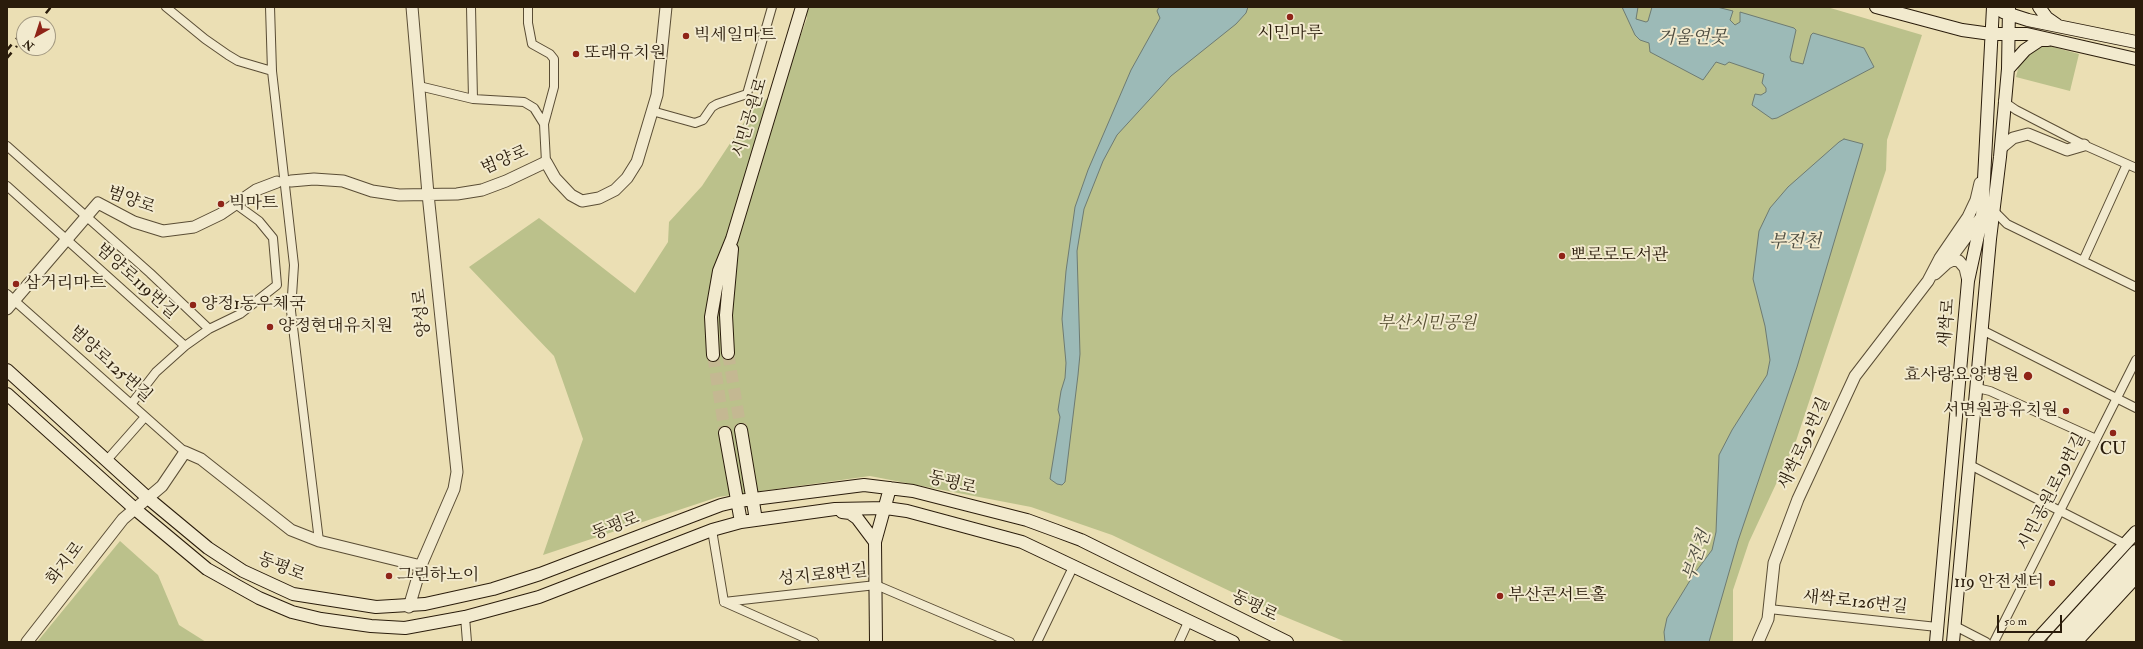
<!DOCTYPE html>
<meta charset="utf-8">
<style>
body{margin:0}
#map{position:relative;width:2143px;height:649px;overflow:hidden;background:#ebdfb4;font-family:"IM FELL Double Pica",serif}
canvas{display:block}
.frame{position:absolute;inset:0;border:8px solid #2a1c0b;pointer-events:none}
.north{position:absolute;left:16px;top:16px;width:40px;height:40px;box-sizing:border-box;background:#f2eace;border:1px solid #a29880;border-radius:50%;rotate:219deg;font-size:11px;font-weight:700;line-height:16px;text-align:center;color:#2a1c0b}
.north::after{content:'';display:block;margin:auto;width:14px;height:18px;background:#8f2418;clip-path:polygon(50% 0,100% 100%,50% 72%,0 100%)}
.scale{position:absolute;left:1997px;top:615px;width:65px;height:18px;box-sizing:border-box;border:2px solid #2a1c0b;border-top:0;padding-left:5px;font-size:12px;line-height:14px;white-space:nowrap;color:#2a1c0b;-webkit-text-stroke:3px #f2eace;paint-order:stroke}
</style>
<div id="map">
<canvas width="2143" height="649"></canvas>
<div class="frame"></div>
<div class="north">N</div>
<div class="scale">50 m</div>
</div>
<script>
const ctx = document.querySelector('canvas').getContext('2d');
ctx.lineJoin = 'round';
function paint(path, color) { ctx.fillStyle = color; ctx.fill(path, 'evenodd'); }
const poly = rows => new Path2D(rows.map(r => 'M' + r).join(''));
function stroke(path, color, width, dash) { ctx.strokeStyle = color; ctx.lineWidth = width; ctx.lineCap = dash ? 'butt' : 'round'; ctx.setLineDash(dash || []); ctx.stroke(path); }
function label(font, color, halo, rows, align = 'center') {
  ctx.font = font + ' "IM FELL Double Pica","Noto Serif KR",serif'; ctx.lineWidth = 4; ctx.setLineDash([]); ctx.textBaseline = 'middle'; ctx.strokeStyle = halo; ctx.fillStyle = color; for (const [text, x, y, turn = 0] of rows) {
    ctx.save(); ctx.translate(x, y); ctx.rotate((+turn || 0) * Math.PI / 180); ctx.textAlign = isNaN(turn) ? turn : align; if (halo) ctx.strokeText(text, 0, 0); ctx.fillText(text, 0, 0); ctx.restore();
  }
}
paint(poly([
 [803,7,1827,7,1922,35,1887,140,1886,170,1796,441,1749,542,1733,590,1733,642,1346,642,1278,614,1112,535,1031,507,870,476,718,497,543,555,583,439,554,356,469,267,539,218,635,293,668,242,669,222,702,186,752,110,782,87,807,18],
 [2042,44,2079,54,2070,91,2016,77,2020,61],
 [120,541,158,575,179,625,206,642,37,642]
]), '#bbc18b');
const water = poly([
 [1159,7,1248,7,1246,13,1236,24,1171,76,1117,135,1103,161,1084,209,1077,251,1080,354,1078,375,1065,482,1062,485,1057,484,1050,479,1060,417,1058,410,1061,391,1065,378,1066,363,1062,319,1066,271,1075,207,1088,170,1131,70,1160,18,1157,11,1159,7],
 [1622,7,1638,7,1636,19,1646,22,1648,21,1652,7,1717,7,1733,11,1730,20,1735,25,1740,22,1740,12,1794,28,1796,30,1790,57,1791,61,1803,64,1811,35,1813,33,1864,48,1874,67,1777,118,1772,119,1752,105,1755,94,1761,95,1766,92,1766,88,1762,83,1764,74,1729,62,1725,65,1716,62,1703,80,1650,52,1649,43,1640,40,1635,35,1622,7],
 [1844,139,1863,144,1862,148,1797,367,1738,541,1709,642,1665,642,1664,632,1667,618,1694,574,1712,550,1716,532,1719,455,1732,430,1767,375,1770,360,1765,326,1753,279,1759,231,1770,208,1788,187,1839,142,1844,139]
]);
paint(water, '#9cbab7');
stroke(water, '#6e7b72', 1);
stroke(poly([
 [728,353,741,430],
 [713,355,725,433]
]), '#c4b892', 12, [12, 6]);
const minor = poly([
 [166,7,205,39,228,55,238,61,272,71,294,265,291,311,319,541],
 [270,7,272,71],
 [471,7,473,99],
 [528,7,528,23,532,44,550,54,554,59,554,87,544,124],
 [419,86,473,99,524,102,534,108,544,124,546,162],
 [2003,101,2016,110,2084,145,2136,168],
 [652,111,695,123,703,120,712,107,717,104,747,94,772,7],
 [7,146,150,273,209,329],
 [7,186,185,346],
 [1994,211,2007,224,2136,287],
 [2083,261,2127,164],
 [7,294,185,452],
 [1982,330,2136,408],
 [1977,388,1990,391,2096,439],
 [132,403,156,372,185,346,209,329,240,314,277,285,273,238,259,221,237,205],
 [107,460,145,417],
 [1970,465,2125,544],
 [712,530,724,602],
 [724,602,876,585,1010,642],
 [724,602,814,642],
 [1769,609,1937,627],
 [465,617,467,642],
 [1955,626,1986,642],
 [1037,642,1074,565],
 [1179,642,1189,620],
 [1994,642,2136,360]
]);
const tertiary = poly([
 [2001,148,2013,138,2028,134,2067,150,2084,145],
 [291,181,314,179,343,181,372,191,399,195,457,194,482,190,506,181,546,162,555,178,571,195,582,201,599,198,615,190,627,178,637,162,657,95,666,7],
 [1947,263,1953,260,1959,261,1965,268,1968,281],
 [1935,274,1947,263,1982,216],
 [7,309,98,203,134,222,163,231,194,227,221,214,256,190,277,182],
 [409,607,422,563,454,489,457,472,428,194,412,7],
 [27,642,123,519,162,486,185,452,201,459,291,530,319,541,421,566],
 [1758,642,1768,619,1774,563,1798,499,1855,376,1928,281,1940,258,1968,217,1976,200,1980,183]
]);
const secondary = poly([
 [1876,7,1962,30,1991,34,2027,34,2136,59],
 [2039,7,2047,18,2057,25],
 [2003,12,2028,20,2136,42],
 [2008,69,2025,50,2040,40,2048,40],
 [728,353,726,315,732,249],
 [713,355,711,317,719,271,732,239,802,7],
 [7,370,149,499,208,548,243,571,293,594,376,607,425,604,493,589,540,574,721,505,738,501,864,485,913,491,1027,520,1057,531,1081,540,1287,642],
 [7,394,135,509,207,569,259,598,292,612,321,619,371,626,405,628,465,617,539,597,712,530,741,522,835,509,886,508,907,511,1022,542,1233,642],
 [741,430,756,520],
 [725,433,741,522],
 [842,512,850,513,857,518,875,542],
 [876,642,875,542,890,488],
 [1936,642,1968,281,1982,217,1993,7],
 [1953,642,1990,239,2000,157,2008,69,2009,7],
 [2035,642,2136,532],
 [2053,642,2136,551],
 [2064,642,2136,564],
 [2076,642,2136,577]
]);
stroke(minor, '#5a4d35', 10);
stroke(tertiary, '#5a4d35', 13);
stroke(secondary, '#2a1c0b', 14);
stroke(minor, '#f2eace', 8);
stroke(tertiary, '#f2eace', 11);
stroke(secondary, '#f2eace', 12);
stroke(poly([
 [37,24,51,7],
 [7,50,24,30],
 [7,58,17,46]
]), '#2a1c0b', 2.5, [7, 7]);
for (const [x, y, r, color] of [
 [1290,17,4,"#8f2418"],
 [686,36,4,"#8f2418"],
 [576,54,4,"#8f2418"],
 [221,204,4,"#8f2418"],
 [1562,256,4,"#8f2418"],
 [16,284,4,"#8f2418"],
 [193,305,4,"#8f2418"],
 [270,327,4,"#8f2418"],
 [2028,376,5,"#8f2418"],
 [2066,411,4,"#8f2418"],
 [2113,433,4,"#8f2418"],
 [389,576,4,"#8f2418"],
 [2052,583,4,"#8f2418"],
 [1500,596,4,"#8f2418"]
]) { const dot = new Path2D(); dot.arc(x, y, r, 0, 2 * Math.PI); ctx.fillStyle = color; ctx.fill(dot); stroke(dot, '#f2eace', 1.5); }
label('17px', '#2a1c0b', '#f2eace', [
 ["시민마루",1290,34,"center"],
 ["빅세일마트",694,36],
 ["또래유치원",584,54],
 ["빅마트",229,204],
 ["뽀로로도서관",1570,256],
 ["삼거리마트",24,284],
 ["양정1동우체국",201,305],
 ["양정현대유치원",278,327],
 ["효사랑요양병원",2019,376,"right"],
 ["서면원광유치원",2058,411,"right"],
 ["CU",2113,450,"center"],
 ["그린하노이",397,576],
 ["119 안전센터",2044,583,"right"],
 ["부산콘서트홀",1508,596]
], 'left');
label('17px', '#2a1c0b', '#f2eace', [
 ["시민공원로",751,118,-73],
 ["범양로",505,161,-23],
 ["범양로",131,201,20],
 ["범양로119번길",136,282,42],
 ["양성로",423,313,-96],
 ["새싹로",1948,323,-85],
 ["범양로125번길",110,365,42],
 ["새싹로92번길",1805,444,-65],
 ["동평로",952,484,14],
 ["시민공원로19번길",2053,492,-63],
 ["동평로",616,527,-21],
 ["화지로",66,564,-52],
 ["동평로",281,568,22],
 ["성지로8번길",823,576,-6],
 ["새싹로126번길",1855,603,6],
 ["동평로",1254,607,26]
]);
label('italic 17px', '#564e31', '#f2eace', [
 ["부산시민공원",1427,324]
]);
label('italic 18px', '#4c4b3f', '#f2eace', [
 ["거울연못",1692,39],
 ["부전천",1795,243],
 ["부전천",1698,556,-71]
]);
</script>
